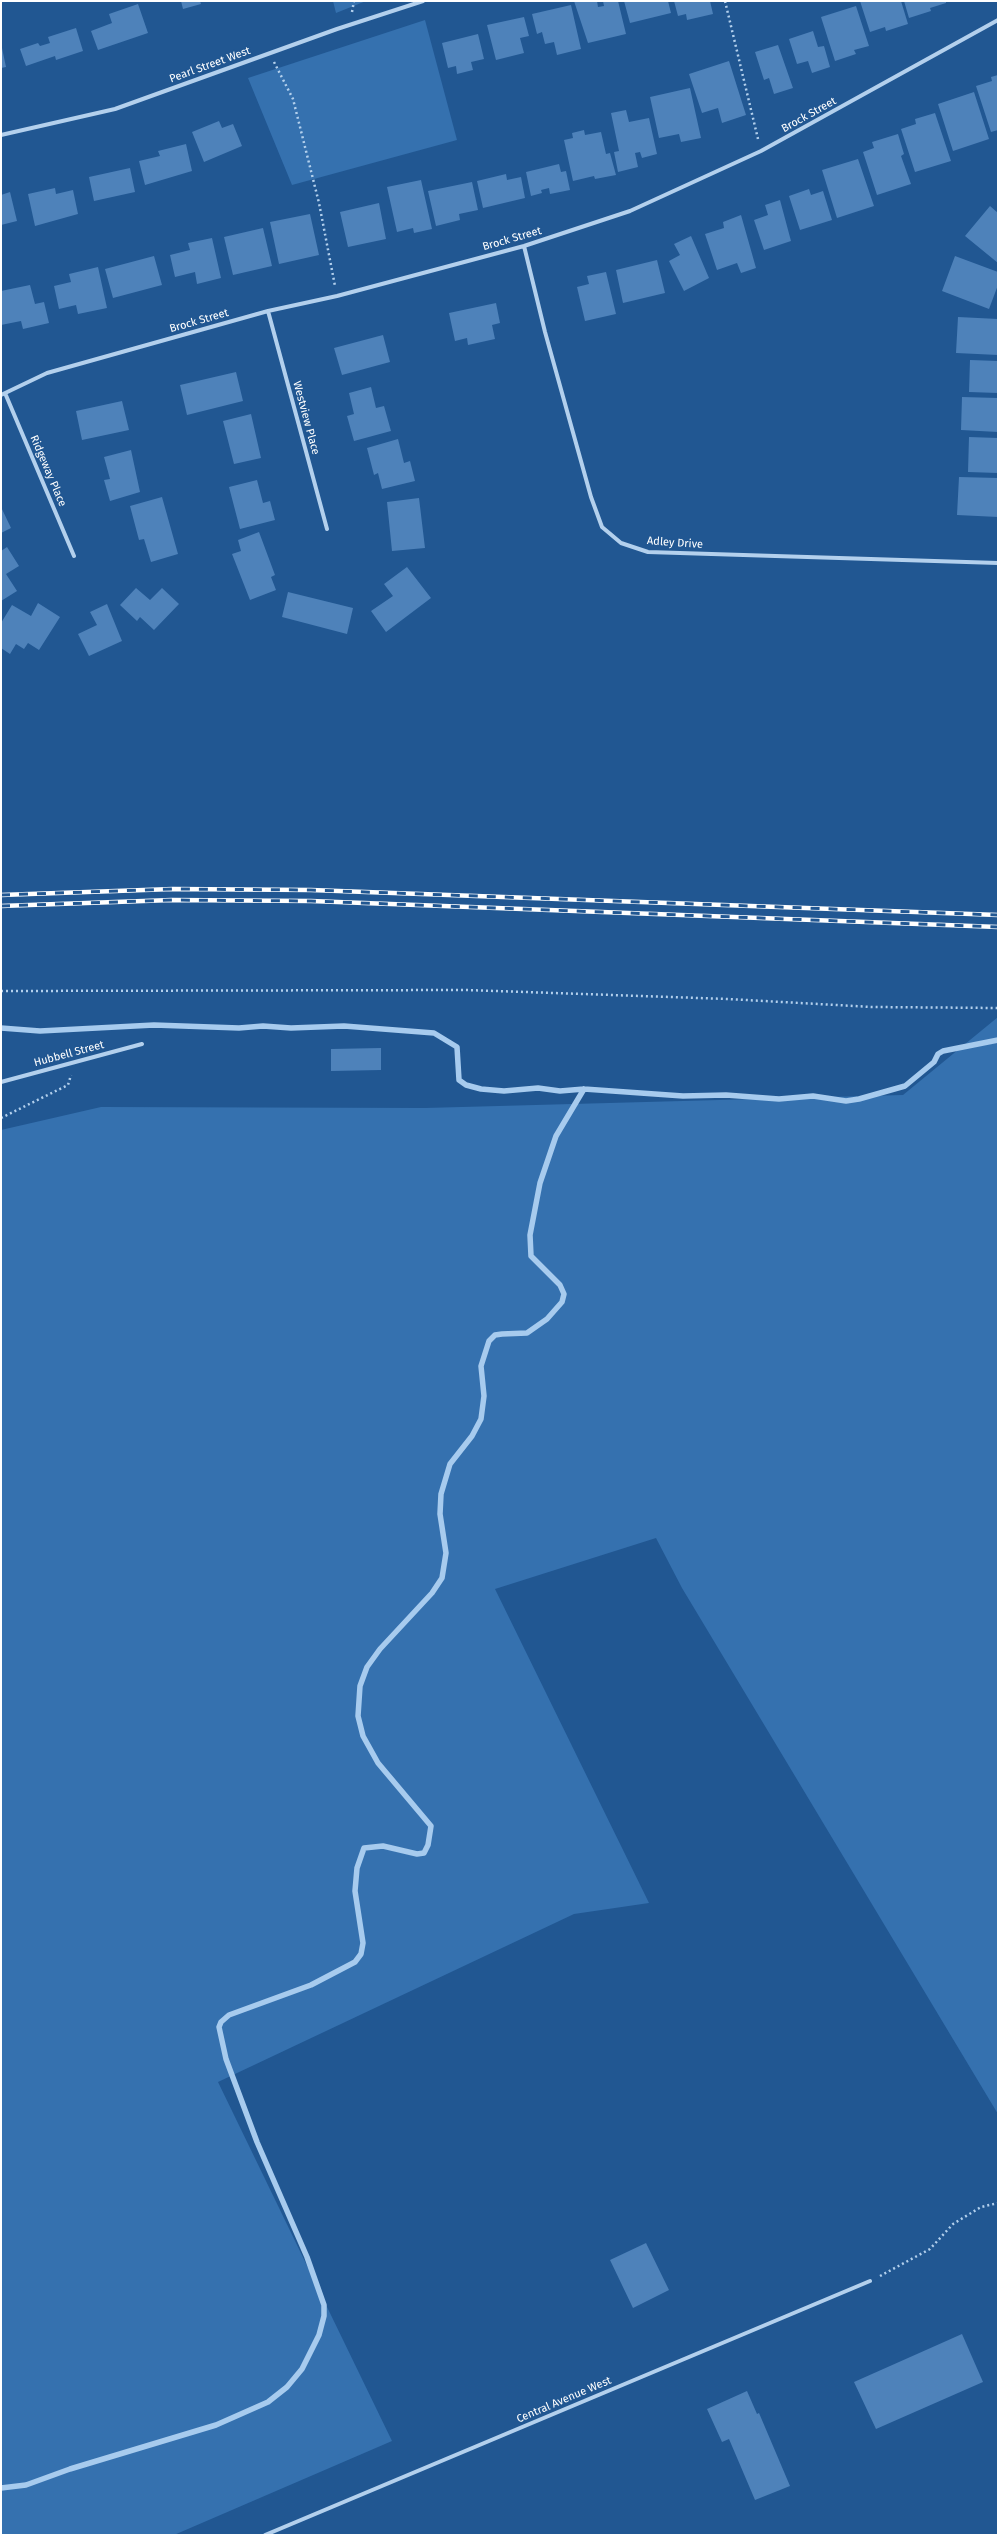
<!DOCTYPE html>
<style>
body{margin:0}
#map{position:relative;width:999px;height:2536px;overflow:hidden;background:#215792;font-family:"Fira Sans",sans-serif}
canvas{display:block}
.frame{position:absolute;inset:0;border:2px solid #fff;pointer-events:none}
</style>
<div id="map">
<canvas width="999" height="2536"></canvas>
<div class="frame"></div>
</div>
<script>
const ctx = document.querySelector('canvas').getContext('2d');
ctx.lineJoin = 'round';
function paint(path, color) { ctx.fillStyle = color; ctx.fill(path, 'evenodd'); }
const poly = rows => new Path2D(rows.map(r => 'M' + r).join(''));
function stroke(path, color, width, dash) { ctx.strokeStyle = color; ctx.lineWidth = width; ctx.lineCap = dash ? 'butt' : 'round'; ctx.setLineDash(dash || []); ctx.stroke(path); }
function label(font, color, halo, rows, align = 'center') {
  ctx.font = font + ' "Fira Sans",sans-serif'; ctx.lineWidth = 3; ctx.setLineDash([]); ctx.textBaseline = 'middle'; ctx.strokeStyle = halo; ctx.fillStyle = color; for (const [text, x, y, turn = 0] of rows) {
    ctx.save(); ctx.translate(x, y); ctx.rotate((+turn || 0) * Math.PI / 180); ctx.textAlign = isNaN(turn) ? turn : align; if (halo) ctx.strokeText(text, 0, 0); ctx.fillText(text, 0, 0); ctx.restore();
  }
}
paint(poly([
 [333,1,366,1,336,13],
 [425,20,457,140,292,185,248,78],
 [998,1017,998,2114,682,1588,656,1538,495,1589,649,1903,574,1914,218,2082,392,2441,174,2535,1,2535,1,1130,101,1107,425,1108,903,1095]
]), '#3571af');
stroke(poly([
 [1,1028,40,1031,154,1025,239,1028,263,1026,291,1028,344,1026,434,1033,457,1047,459,1080,466,1085,481,1089,504,1091,538,1088,560,1091,584,1089,683,1096,726,1095,779,1099,813,1096,846,1101,859,1099,905,1086,934,1062,938,1054,943,1051,998,1040],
 [1,2488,26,2485,70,2469,216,2425,268,2402,287,2387,302,2369,319,2335,324,2316,324,2305,307,2257,257,2142,226,2059,219,2027,221,2022,229,2015,311,1985,355,1962,361,1954,363,1943,355,1891,357,1868,364,1848,383,1846,417,1854,424,1853,428,1845,431,1826,378,1763,363,1736,358,1716,360,1686,367,1667,380,1649,432,1593,442,1578,446,1553,440,1514,441,1494,450,1464,472,1436,481,1419,484,1396,481,1366,489,1341,495,1335,502,1334,527,1333,547,1319,562,1302,564,1294,560,1285,531,1256,530,1235,540,1183,556,1136,584,1089]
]), '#a7cbee', 5.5);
paint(poly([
 [181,1,200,1,201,4,183,9],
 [574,1,597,1,598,7,604,6,603,1,618,1,626,34,588,43],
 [624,1,668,1,671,13,630,23],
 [674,1,710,1,713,14,687,20,686,14,678,16],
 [860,1,901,1,908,24,886,31,885,27,870,32],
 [904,1,946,1,946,3,930,8,931,11,909,18],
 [138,4,148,33,98,50,91,31,112,23,109,14],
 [571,5,581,49,557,55,554,42,545,44,542,32,537,34,532,14],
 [856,6,869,46,854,50,856,54,835,61,821,17],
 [524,17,529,36,520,38,524,53,496,60,487,25],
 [76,28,83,51,56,60,55,56,26,66,20,49,38,43,40,46,50,43,48,37],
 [813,31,818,47,824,46,830,67,812,73,808,61,797,64,789,39],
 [478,34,484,59,471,62,473,70,457,74,456,66,448,68,442,43],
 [778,45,793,88,774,94,769,78,764,80,755,52],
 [2,48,6,67,1,68,1,49],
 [729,61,746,115,722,123,718,108,702,113,689,74],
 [998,75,998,130,991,132,976,86,992,81,991,77],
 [690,88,701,138,681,142,679,134,659,138,650,97],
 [974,92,989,139,953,151,938,104],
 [626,110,629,122,649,118,657,154,642,158,640,152,635,153,638,167,618,172,614,152,619,151,611,113],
 [935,113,951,161,915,172,901,129,916,124,915,119],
 [219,121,222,128,233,124,242,146,204,162,192,132],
 [584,130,585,135,601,132,606,154,610,153,616,175,595,179,594,176,573,181,564,140,573,138,572,133],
 [898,134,904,154,901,156,911,184,877,195,863,152,874,148,872,142],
 [186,144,192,171,145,185,139,161,160,156,158,151],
 [858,159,874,206,837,218,822,170],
 [559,164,561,172,566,171,570,190,550,194,549,188,541,190,542,193,531,196,526,172],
 [130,168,135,192,94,201,89,177],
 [506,174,507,180,521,177,525,198,483,208,477,181],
 [421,180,432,229,414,233,413,228,397,232,387,187],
 [472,182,478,210,459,214,460,220,436,226,428,191],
 [55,188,56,194,73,190,78,214,35,226,28,194],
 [809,189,811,195,823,191,832,220,800,230,789,196],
 [10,192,17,221,1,225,1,195],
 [780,200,791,241,764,250,754,220,768,215,765,205],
 [379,203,386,239,348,247,340,212],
 [990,206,998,213,998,263,965,236],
 [310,214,319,255,279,264,270,222],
 [741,215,756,268,741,273,737,263,717,270,705,234,724,228,723,222],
 [263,228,272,266,233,275,224,237],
 [691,236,709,278,684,291,669,261,680,255,674,244],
 [212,238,221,278,197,284,195,272,175,277,170,255,190,250,188,243],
 [154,256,162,285,113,298,105,269],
 [955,256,998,272,998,285,989,309,942,291],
 [657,260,665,293,623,303,616,270],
 [98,267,107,308,78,314,76,305,59,309,54,286,71,282,69,274],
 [606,272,616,314,585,321,577,287,589,284,587,276],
 [30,285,35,304,44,302,49,323,23,329,21,321,1,325,1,291],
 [496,303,500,323,492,325,495,339,468,345,467,338,455,341,449,313],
 [958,317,998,319,998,355,956,353],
 [383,335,390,362,342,375,334,348],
 [970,360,998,361,998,393,969,392],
 [236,372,243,401,187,415,180,385],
 [371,387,376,408,384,406,391,431,354,441,347,416,354,414,349,393],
 [962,397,998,398,998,432,961,430],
 [122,401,129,430,82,440,76,411],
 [251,414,261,458,234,464,223,421],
 [969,437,998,438,998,473,968,472],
 [398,439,404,463,410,461,415,481,382,489,378,473,374,475,367,448],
 [131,450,140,492,110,501,104,480,110,479,104,457],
 [959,477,998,478,998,517,957,515],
 [257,480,263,503,270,501,275,520,240,529,229,487],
 [162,497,178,554,151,562,144,539,139,540,130,506],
 [419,498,425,548,392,551,387,502],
 [1,507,11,528,1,533],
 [259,532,275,575,271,577,276,590,250,600,232,554,241,551,238,540],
 [7,547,19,566,6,574,17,591,1,601,1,551],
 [407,567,431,598,386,632,371,611,393,596,384,584],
 [136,588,150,600,162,588,179,604,154,630,140,617,137,621,120,605],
 [288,592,353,608,347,634,282,617],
 [38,603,60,617,39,650,28,643,24,649,16,644,10,654,1,648,1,623,12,605,31,616],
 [107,604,122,641,89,656,78,634,97,625,90,612],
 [381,1048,381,1070,331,1071,331,1049],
 [646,2243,669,2290,633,2308,610,2260],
 [962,2334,983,2382,876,2429,854,2382],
 [747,2391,757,2414,759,2413,790,2486,755,2500,729,2439,722,2442,707,2409]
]), '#4e82ba');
stroke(poly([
 [725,1,758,139],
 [352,12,354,1],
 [274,62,293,99,319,203,335,286],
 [1,991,467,990,728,999,872,1007,998,1008],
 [1,1118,68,1085,71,1075],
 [880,2276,930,2249,953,2224,981,2207,998,2203]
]), '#b3d0ed', 2.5, [2, 3]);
stroke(poly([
 [1,135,115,109,337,29,423,1],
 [524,246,545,332,591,497,602,527,621,543,648,552,998,563],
 [268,311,327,529],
 [5,393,74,556],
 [1,395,47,373,268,311,337,296,524,246,630,211,761,151,998,20],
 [1,1082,142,1044],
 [265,2535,870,2281]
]), '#b3d0ed', 4);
const rail = poly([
 [1,895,173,889,311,890,998,915],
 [1,906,172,900,311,901,998,927]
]);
stroke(rail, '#fff', 4.5);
stroke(rail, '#215792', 3, [9]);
label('11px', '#fff', '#215792', [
 ["Pearl Street West",210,65,-20],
 ["Brock Street",809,115,-29],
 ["Brock Street",512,239,-16],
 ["Brock Street",199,321,-16],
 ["Westview Place",306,418,75],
 ["Ridgeway Place",48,471,67],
 ["Adley Drive",675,543,4],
 ["Hubbell Street",69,1054,-15],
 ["Central Avenue West",564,2400,-23]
]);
</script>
